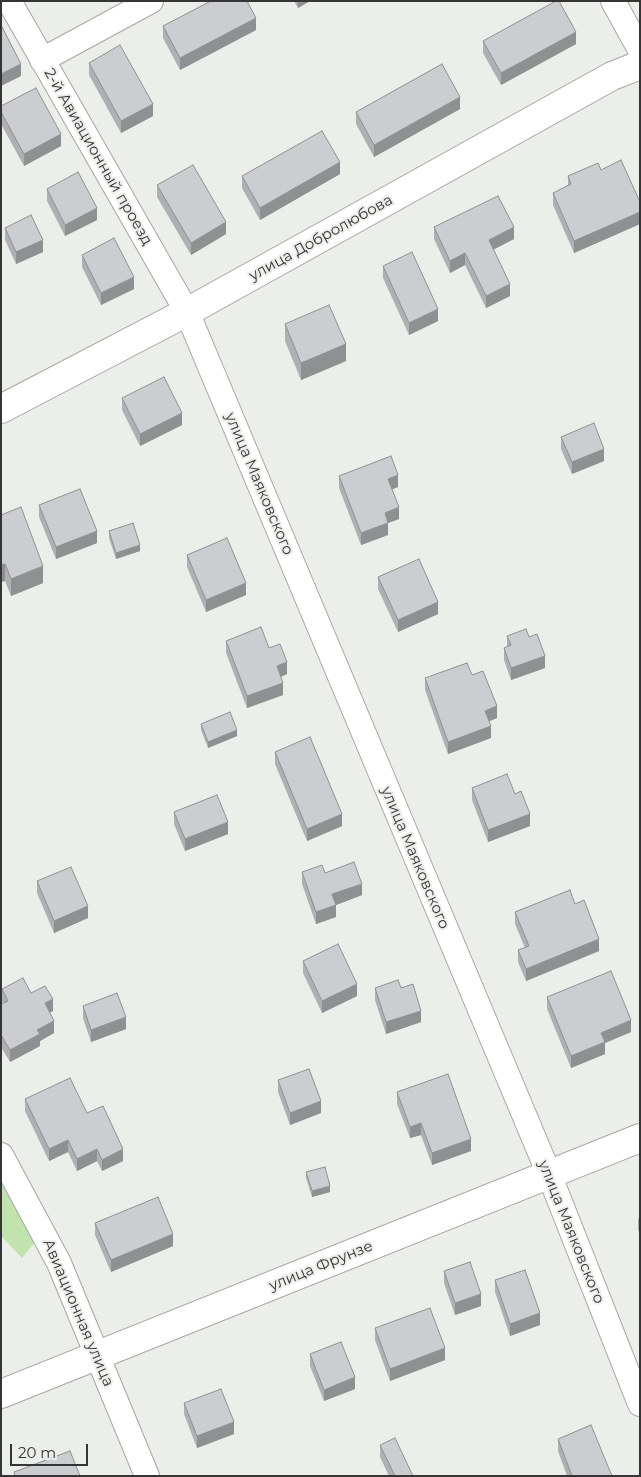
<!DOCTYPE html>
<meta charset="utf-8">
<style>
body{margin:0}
#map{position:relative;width:641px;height:1477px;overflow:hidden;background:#eceeea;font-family:Montserrat,sans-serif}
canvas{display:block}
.frame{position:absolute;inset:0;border:2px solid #343534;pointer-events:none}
.scale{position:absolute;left:10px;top:1444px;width:78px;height:22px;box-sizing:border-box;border:2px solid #343534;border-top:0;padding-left:6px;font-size:15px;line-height:18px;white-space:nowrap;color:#343534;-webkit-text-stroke:4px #eceeea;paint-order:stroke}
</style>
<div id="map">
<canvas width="641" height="1477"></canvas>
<div class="frame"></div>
<div class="scale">20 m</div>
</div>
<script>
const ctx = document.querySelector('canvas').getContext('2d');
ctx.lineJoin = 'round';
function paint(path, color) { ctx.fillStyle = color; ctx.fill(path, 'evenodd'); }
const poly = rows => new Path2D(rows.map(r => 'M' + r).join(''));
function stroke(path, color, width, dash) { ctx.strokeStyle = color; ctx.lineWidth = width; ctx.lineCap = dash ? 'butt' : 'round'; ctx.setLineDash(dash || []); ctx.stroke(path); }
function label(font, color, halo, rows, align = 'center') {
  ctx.font = font + ' Montserrat,sans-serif'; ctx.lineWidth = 4; ctx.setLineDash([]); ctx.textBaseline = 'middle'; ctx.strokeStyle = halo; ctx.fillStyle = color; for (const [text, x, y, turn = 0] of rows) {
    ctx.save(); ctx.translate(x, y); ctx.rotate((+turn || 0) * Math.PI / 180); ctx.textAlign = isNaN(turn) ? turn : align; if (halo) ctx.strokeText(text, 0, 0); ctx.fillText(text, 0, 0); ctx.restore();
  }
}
paint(poly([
 [1,1170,40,1236,22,1258,1,1236]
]), '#c1e4ae');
const street = poly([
 [9,1,187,312,549,1174,640,1404],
 [613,1,640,50],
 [42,60,151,1],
 [1,1155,59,1263,147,1476]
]);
const secondary = poly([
 [1,409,187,312,612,76,640,65],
 [1,1394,640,1138]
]);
stroke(street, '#a4a6a2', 26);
stroke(secondary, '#a4a6a2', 30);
stroke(street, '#fff', 24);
stroke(secondary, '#fff', 28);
paint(poly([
 [294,1,310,1,298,8],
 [163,26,256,30,180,70,163,38],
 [483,41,576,44,501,85,483,53],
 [89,63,153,116,121,133,89,75],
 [1,106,61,146,24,166,1,124],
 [460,109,374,157,356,124,356,112],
 [601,170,640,202,640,224,574,253,553,205,553,193,568,186,568,176],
 [340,174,260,220,242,188,242,176],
 [157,185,226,234,191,255,157,197],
 [47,189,97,220,65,236,47,201],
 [434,227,514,239,493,249,510,296,486,308,465,265,450,273,434,239],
 [5,228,43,252,16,264,5,240],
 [82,255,134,289,101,305,82,267],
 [383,266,438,321,409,335,383,278],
 [285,324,346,361,301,380,285,341],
 [122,398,182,425,140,446,122,410],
 [561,437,604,461,572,474,561,449],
 [339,476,398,487,392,489,399,519,388,523,388,535,361,545,339,488],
 [39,505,97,543,56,559,39,517],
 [1,515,43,583,11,596,5,581,1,582],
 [109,531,140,551,116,559,109,538],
 [187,555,246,595,206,612,187,567],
 [378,577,438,614,398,632,378,589],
 [507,636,529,637,545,668,511,680,504,660,504,648,507,647],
 [226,641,269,648,287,674,281,677,283,695,247,708,226,653],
 [472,675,497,718,489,721,491,738,448,754,425,690,425,678],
 [201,724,237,736,208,748,201,730],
 [275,752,342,826,307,841,275,764],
 [472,788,515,794,530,826,488,842,472,800],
 [174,812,228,834,185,851,174,824],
 [302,872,325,873,362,895,336,905,336,917,316,924,302,884],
 [37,881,88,918,54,933,37,893],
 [575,904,599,951,526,981,518,962,518,950,525,948,515,924,515,912],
 [303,961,357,996,322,1013,303,973],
 [375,988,401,988,421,1022,386,1034,375,1000],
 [2,989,31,993,53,1011,50,1012,54,1033,40,1041,40,1046,10,1062,1,1047,1,1004,3,1003,2,1001],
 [547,997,631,1032,605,1043,605,1054,571,1068,547,1009],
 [83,1006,126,1029,91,1042,83,1018],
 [278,1080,321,1113,290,1125,278,1092],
 [397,1092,471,1151,432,1165,421,1135,410,1138,397,1104],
 [25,1099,87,1113,123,1161,102,1171,97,1161,77,1171,68,1152,49,1161,25,1111],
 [306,1172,330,1192,312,1197,306,1178],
 [640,1217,640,1233,638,1230,638,1218],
 [95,1223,173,1246,111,1272,95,1235],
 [444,1271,481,1306,455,1315,444,1283],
 [495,1280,540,1325,510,1336,495,1292],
 [375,1328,445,1360,390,1381,375,1340],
 [310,1354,355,1389,324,1401,310,1366],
 [184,1403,234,1434,197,1448,184,1414],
 [558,1439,612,1476,567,1476,558,1451],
 [380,1445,413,1476,389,1476,380,1457]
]), '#afb0b4');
paint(poly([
 [298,1,310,1,298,8],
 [256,18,256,30,180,70,180,58],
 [576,32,576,44,501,85,501,73],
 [21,64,21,76,1,86,1,74],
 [460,97,460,109,374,157,374,145],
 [153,104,153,116,121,133,121,121],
 [61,134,61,146,24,166,24,154],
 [340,162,340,174,260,220,260,208],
 [97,208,97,220,65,236,65,225],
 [640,212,640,224,574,253,574,241],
 [226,222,226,234,191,255,191,243],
 [514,227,514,239,489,252,489,240],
 [43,240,43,252,16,264,16,252],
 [465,253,465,265,450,273,450,261],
 [134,277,134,289,101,305,101,293],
 [510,284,510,296,486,308,486,296],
 [438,309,438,321,409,335,409,323],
 [346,344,346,361,301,380,301,363],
 [182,413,182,425,140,446,140,434],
 [604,449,604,461,572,474,572,462],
 [398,475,398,487,388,491,388,479],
 [399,507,399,519,388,523,388,535,361,545,361,533,385,513],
 [97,531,97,543,56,559,56,547],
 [140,545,140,551,116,559,116,553],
 [5,564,5,581,1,582,1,565],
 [43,566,43,583,11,596,11,579],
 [246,583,246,595,206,612,206,600],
 [438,602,438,614,398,632,398,620],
 [545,656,545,668,511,680,511,668],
 [287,662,287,674,277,678,277,666],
 [283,683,283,695,247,708,247,696],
 [497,706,497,718,485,723,485,711],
 [491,726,491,738,448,754,448,742],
 [237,730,237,736,208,748,208,742],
 [342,814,342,826,307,841,307,829],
 [530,814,530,826,488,842,488,830],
 [228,822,228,834,185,851,185,839],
 [362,884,362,895,336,905,336,917,316,924,316,912,332,894],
 [88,906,88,918,54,933,54,921],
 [599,939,599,951,526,981,526,969],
 [357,984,357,996,322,1013,322,1001],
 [53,999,53,1011,45,1015,45,1003],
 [421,1011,421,1022,386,1034,386,1022],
 [126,1017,126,1029,91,1042,91,1030],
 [631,1020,631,1032,605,1043,605,1054,571,1068,571,1056,601,1033],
 [54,1021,54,1033,40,1041,40,1046,10,1062,10,1050,37,1030],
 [321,1101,321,1113,290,1125,290,1113],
 [421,1123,421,1135,410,1138,410,1127],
 [471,1139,471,1151,432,1165,432,1153],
 [68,1140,68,1152,49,1161,49,1149],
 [97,1149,97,1161,77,1171,77,1159],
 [123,1149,123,1161,102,1171,102,1160],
 [330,1186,330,1192,312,1197,312,1191],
 [173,1234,173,1246,111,1272,111,1260],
 [481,1294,481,1306,455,1315,455,1303],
 [540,1313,540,1325,510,1336,510,1324],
 [445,1348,445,1360,390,1381,390,1369],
 [355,1377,355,1389,324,1401,324,1390],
 [234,1422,234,1434,197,1448,197,1436]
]), '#8f9092');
const building = poly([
 [211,1,247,1,256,18,180,58,163,26,211,1],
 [556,1,559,1,576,32,501,73,483,41,556,1],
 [1,25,21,64,1,74,1,25],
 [120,45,153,104,121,121,89,63,120,45],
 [442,64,460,97,374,145,356,112,442,64],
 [36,88,61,134,24,154,1,112,1,106,36,88],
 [322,131,340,162,260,208,242,176,322,131],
 [621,160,640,202,640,212,574,241,553,193,571,184,568,176,598,163,601,170,621,160],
 [193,165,226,222,191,243,157,185,193,165],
 [78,172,97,208,65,225,47,189,78,172],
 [498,196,514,227,489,240,510,284,486,296,465,253,450,261,434,227,498,196],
 [31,215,43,240,16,252,5,228,31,215],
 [114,238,134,277,101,293,82,255,114,238],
 [412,252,438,309,409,323,383,266,412,252],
 [329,305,346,344,301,363,285,324,329,305],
 [164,377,182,413,140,434,122,398,164,377],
 [594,423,604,449,572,462,561,437,594,423],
 [391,456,398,475,388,479,399,507,385,513,388,523,361,533,339,476,391,456],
 [80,489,97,531,56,547,39,505,80,489],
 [21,507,43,566,11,579,5,564,1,565,1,515,21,507],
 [133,523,140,545,116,553,109,531,133,523],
 [227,538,246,583,206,600,187,555,227,538],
 [419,559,438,602,398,620,378,577,419,559],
 [261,627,269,648,280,644,287,662,277,666,283,683,247,696,226,641,261,627],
 [526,629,529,637,537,634,545,656,511,668,504,648,511,645,507,636,526,629],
 [467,663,472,675,483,671,497,706,485,711,491,726,448,742,425,678,467,663],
 [230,712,237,730,208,742,201,724,230,712],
 [310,737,342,814,307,829,275,752,310,737],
 [507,774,515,794,521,791,530,814,488,830,472,788,507,774],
 [217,795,228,822,185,839,174,812,217,795],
 [354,862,362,884,332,894,336,905,316,912,302,872,322,865,325,873,354,862],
 [71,867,88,906,54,921,37,881,71,867],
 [570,890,575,904,584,900,599,939,526,969,518,950,529,946,515,912,570,890],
 [338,944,357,984,322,1001,303,961,338,944],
 [611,971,631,1020,601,1033,605,1042,571,1056,547,997,611,971],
 [23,978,31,993,45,986,53,999,45,1003,54,1021,37,1030,40,1034,10,1050,1,1035,1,1004,8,1001,2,989,23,978],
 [398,980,401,988,413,984,421,1011,386,1022,375,988,398,980],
 [117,993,126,1017,91,1030,83,1006,117,993],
 [309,1069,321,1101,290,1113,278,1080,309,1069],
 [448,1074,471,1139,432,1153,421,1123,410,1127,397,1092,448,1074],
 [70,1078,87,1113,103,1106,123,1149,102,1160,97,1149,77,1159,68,1140,49,1149,25,1099,70,1078],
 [325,1167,330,1186,312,1191,306,1172,325,1167],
 [158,1197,173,1234,111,1260,95,1223,158,1197],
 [470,1262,481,1294,455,1303,444,1271,470,1262],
 [525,1270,540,1313,510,1324,495,1280,525,1270],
 [430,1308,445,1348,390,1369,375,1328,430,1308],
 [341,1342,355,1377,324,1390,310,1354,341,1342],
 [221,1389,234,1422,197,1436,184,1403,221,1389],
 [591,1425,612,1476,572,1476,558,1439,591,1425],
 [395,1438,413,1476,395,1476,380,1445,395,1438],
 [70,1451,80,1476,15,1476,14,1472,70,1451]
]);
paint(building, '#cccdd1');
stroke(building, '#8f9092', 1);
label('15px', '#343534', '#eceeea', [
 ["2-й Авиационный проезд",98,157,60],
 ["улица Добролюбова",321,238,-29],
 ["улица Маяковского",259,484,67],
 ["улица Маяковского",415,858,67],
 ["улица Маяковского",571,1232,68],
 ["улица Фрунзе",321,1266,-22],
 ["Авиационная улица",78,1313,67]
]);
</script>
